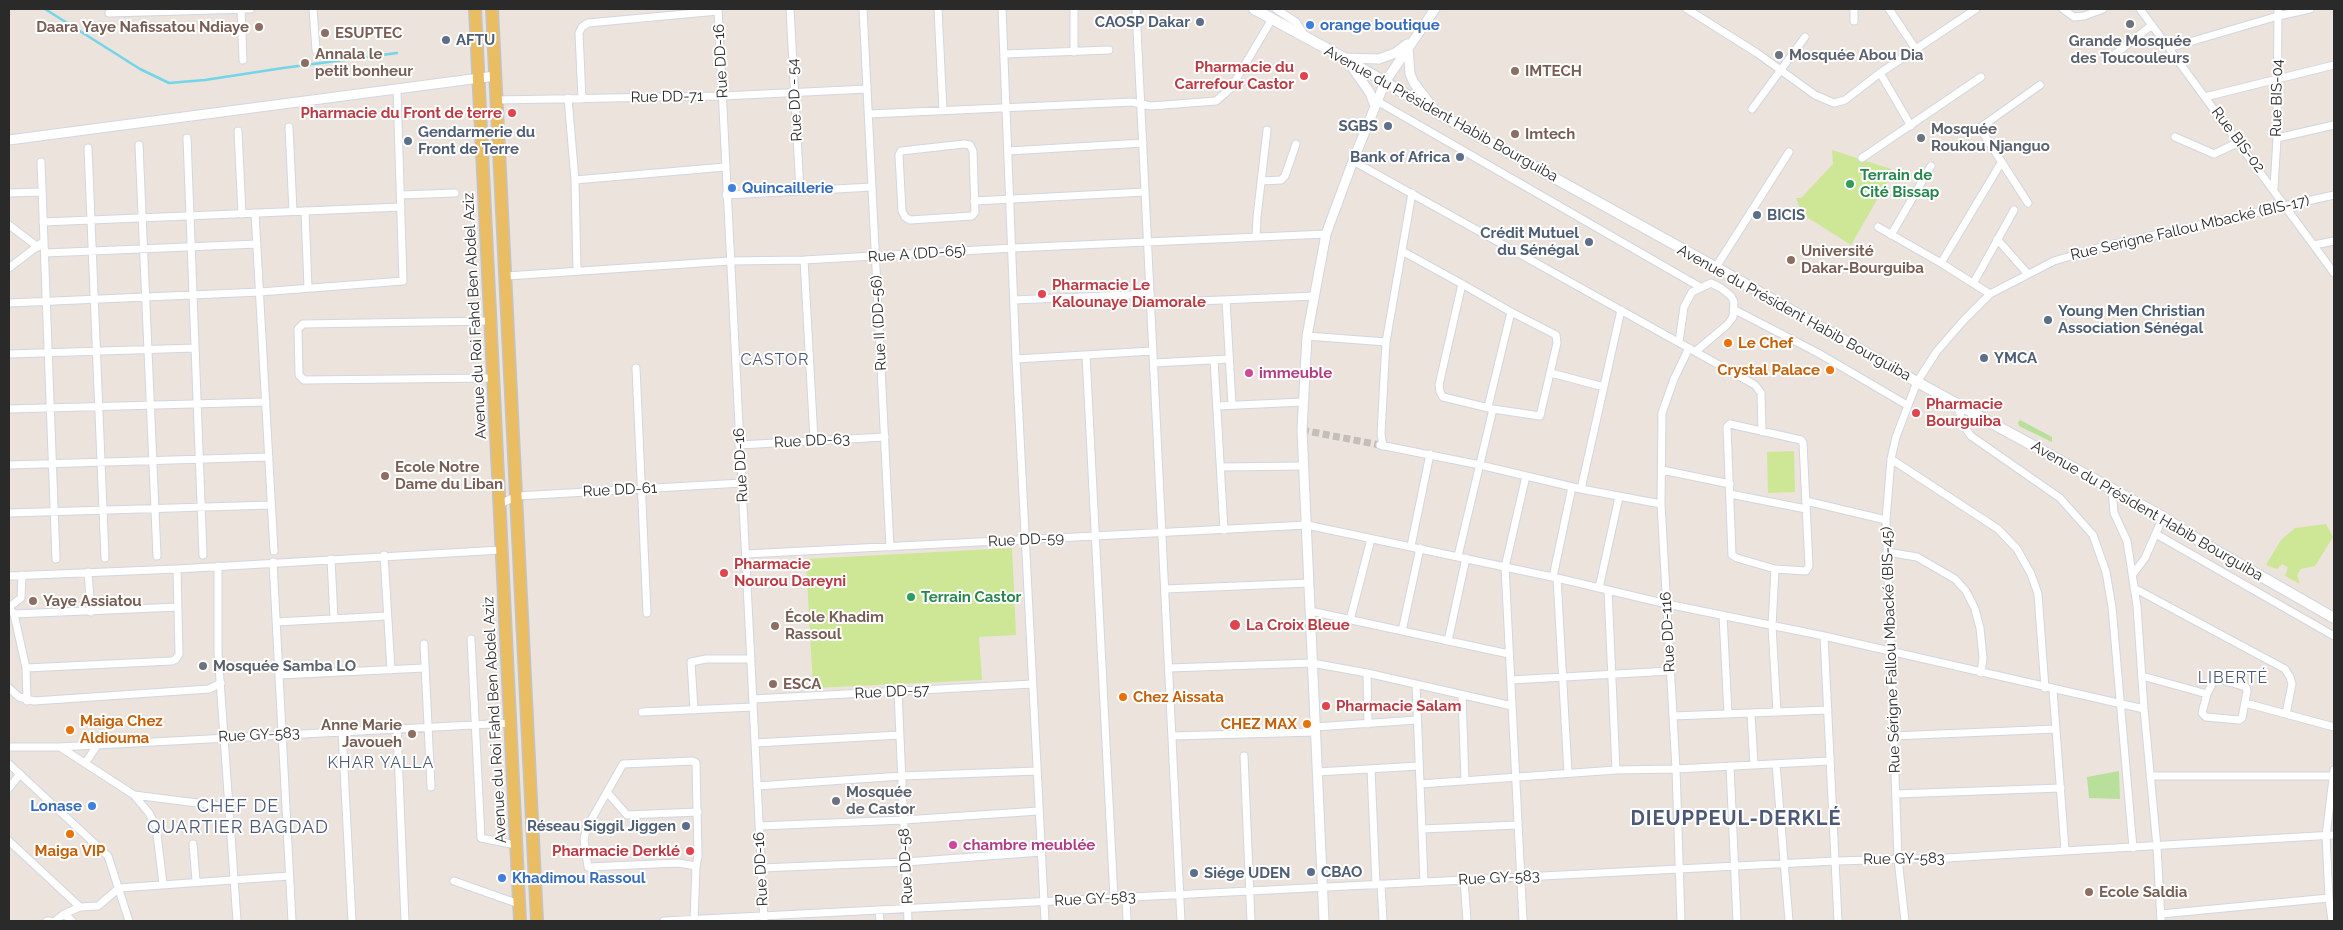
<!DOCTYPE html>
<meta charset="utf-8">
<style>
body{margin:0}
#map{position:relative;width:2343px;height:930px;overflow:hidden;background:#ebe3dc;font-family:Raleway,sans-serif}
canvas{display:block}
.frame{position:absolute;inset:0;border:10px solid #2a2a2a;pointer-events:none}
</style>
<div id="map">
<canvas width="2343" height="930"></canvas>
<div class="frame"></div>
</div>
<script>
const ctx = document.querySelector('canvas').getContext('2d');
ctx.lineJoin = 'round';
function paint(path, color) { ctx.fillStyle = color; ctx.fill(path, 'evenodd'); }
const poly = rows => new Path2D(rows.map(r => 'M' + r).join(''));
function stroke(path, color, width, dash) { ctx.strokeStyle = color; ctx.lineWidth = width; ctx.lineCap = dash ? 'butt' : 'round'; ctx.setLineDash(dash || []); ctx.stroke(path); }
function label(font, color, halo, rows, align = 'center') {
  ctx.font = font + ' Raleway,sans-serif'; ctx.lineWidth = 4; ctx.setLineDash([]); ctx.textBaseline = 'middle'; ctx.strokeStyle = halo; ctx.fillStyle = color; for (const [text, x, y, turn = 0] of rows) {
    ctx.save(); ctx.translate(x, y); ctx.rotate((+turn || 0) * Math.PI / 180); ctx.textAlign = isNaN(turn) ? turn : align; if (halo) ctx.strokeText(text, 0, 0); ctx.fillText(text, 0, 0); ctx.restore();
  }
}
paint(poly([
 [2020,420,2052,437,2052,442,2019,426,2018,422],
 [2119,771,2120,799,2089,798,2087,777]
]), '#b9e09a');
paint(poly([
 [1832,150,1894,170,1851,245,1802,214,1796,198,1801,198,1833,164],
 [1794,451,1795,492,1768,493,1767,452],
 [2326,524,2333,537,2315,566,2301,569,2297,575,2300,584,2285,576,2288,567,2282,564,2277,569,2266,565,2281,540,2295,528],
 [1012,548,1016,635,979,637,982,680,813,688,806,559]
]), '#cde796');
stroke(poly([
 [45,9,140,69,169,83,205,80,283,68,397,53]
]), '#73d5e9', 2.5);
stroke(poly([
 [1302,430,1380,445]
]), '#c4beb8', 7, [7, 3.5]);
const minor = poly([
 [241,9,243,60],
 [313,9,316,50],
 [718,9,764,921],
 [790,9,800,191],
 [863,9,890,547],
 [938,9,943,111],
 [1002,9,1016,359,1045,921],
 [1074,9,1074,52],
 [1136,9,1181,921],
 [1276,9,1296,22,1305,36],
 [1687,9,1757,53,1815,95,1834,103,1845,100,1880,73,1976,9],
 [1854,9,1854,21],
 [1889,9,1915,48],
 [2063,9,2074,17,2084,16,2103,9],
 [2140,9,2334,273],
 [109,13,250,9],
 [2169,48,2278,16,2310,9],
 [1005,54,1109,50],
 [2110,58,2152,25],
 [1880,73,1911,126],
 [2205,97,2334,65],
 [568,98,575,180,577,271],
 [582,99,579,33,582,27,588,23,718,11],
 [497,100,723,96,867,89],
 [1377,101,1700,287],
 [1752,109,1805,37],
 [869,114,1132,102,1151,106,1216,101,1231,88,1272,19],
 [289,127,293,211],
 [238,131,242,214],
 [2175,137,2214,154,2239,142],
 [187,138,203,555],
 [2277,138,2334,125],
 [964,144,970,145,973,151,975,212,972,216,910,220,905,217,902,211,899,155,901,151,964,144],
 [139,145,157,556],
 [88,148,105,558],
 [1009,151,1143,143],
 [1862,158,1981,77],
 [1353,161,1755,385,1761,393,1762,432],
 [41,162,56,559],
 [575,180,725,167],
 [1261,181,1281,180,1285,176,1296,144],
 [2274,188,2277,138,2278,9],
 [9,193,42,192],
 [401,195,455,193],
 [726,195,872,187],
 [974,201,1145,192],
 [2028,203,1983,133,1981,127,2040,85],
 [305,211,308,288],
 [255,213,274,551],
 [43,222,401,207],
 [9,225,38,247],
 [1878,227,1941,263,1990,294],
 [1891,235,1931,166],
 [1256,237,1257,217,1267,130],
 [1997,239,2027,273],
 [2314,245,2334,241],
 [1402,251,1462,284,1511,312,1556,335,1557,343,1540,416,1493,409,1443,397,1440,392,1439,385,1462,284],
 [45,253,257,244],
 [804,260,814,440],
 [1941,263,2001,163],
 [1716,267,1789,152],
 [9,268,44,241],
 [507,276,730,261,804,260,1013,248,1326,234],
 [1974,282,2014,210],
 [1014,300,1150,294],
 [1226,300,1232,405],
 [9,303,260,292,403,281,397,90],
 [1151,303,1315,296],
 [1735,310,1818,353,1907,405],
 [490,321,303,324,298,329,299,375,304,380,493,378],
 [1307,336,1386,342],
 [1679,342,1684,307,1692,292,1711,283,1721,288,1731,296,1734,302,1733,317,1727,325,1696,351],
 [9,354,195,348],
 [1086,355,1114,898],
 [1016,359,1153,351],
 [1214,360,1224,530],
 [1154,363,1229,359],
 [636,368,647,613],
 [1551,373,1604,387],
 [1956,404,1966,429,1971,436,2060,498,2093,535,2106,572,2112,607,2133,848],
 [1217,406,1303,402],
 [1488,407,1511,312],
 [9,409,266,402],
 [1730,424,1801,440,1803,443,1809,566,1806,571,1775,569,1737,558,1732,555,1727,427,1730,424],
 [739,445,885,437],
 [1380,445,1480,465,1581,489,1661,504],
 [1383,446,1381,434,1386,342,1412,193],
 [1891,459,1998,529,2017,549,2031,574,2038,594,2045,688],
 [9,465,269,457],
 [1221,467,1304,466],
 [1662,470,1730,484],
 [1581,489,1621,310],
 [2112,490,2114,513,2127,541,2137,606,2144,709,2157,847,2161,921],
 [1730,494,1806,509],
 [1806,501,1886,520],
 [500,504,517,496,742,483],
 [9,513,271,505],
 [2156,534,2334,636],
 [1411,546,1430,454],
 [1887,552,1917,557,1955,579,1966,591,1975,609,1980,628,1983,658,1981,673],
 [746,554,1307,525,1557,578,1667,604,1824,636,2144,709],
 [384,555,391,670],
 [1458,556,1493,409],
 [331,559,334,619],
 [273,562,292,921],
 [218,566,218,652,237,921],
 [1775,569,1772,626,1777,712],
 [88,572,91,612],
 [2133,574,2145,558,2163,517],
 [9,576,177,569,501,550],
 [1553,577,1572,487],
 [1557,578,1568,773],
 [1599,588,1619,497],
 [2134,588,2285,669,2290,677,2292,684,2286,714],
 [1165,589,1309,583],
 [1608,590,1616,770],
 [9,607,21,598,22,575],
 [9,608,14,614,26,668,27,701],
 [1310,611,1509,654],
 [14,614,178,607],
 [1723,615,1728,714],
 [1350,620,1371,539],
 [276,622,387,616],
 [1402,631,1420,548],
 [1824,636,1838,921],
 [471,639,481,838,516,845],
 [1448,641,1466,558],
 [424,644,431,787],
 [26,668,172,661,176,659,179,654,177,569],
 [1169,668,1312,663,1367,673,1512,706],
 [1367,673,1368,724],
 [279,675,424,668],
 [2142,676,2207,694],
 [2215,678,2246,687,2247,691,2242,718,2239,720,2206,717,2202,713,2207,694,2215,678],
 [1511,680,1670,671],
 [1416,684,1424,882],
 [9,688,19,697,34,701,209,689,221,683],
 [2053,690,2065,850],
 [898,691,908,921],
 [1462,695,1465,781],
 [753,699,1032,684],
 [2245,703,2334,727],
 [694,710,691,662,706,659,751,659],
 [642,712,753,707],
 [1751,714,1754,765],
 [1673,716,1828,710],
 [1315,727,1417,720],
 [397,729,405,921],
 [342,731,352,921],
 [1172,736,1315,732],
 [1893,736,2056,729],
 [755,743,900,735],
 [9,747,59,747,510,723],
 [60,747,134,795,229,807],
 [1244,756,1251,921],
 [86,762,98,744],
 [9,764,108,856,129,921],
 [1776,764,1789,921],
 [1730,766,1737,921],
 [1371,769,1376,885],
 [1317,772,1419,766],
 [2150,776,2332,776],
 [1420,784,1616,770,1676,769,1829,761],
 [757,786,902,776,1037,771],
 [9,788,20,774],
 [607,792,627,815,698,812],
 [1896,794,2061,788],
 [134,795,149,813,156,826,163,884],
 [759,826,904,820,1039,811],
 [1422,829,1518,825],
 [9,841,80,907],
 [193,844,196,881],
 [761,868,906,862,1041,852],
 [1464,880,1467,921],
 [454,881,519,904],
 [1381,884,1383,921],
 [1126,897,1127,921],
 [879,911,880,921],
 [2161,914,2329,898],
 [694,920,696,866,698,856,696,763,692,761,623,764,586,829,584,840,588,867,678,863,696,866],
 [47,921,50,921],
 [55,921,64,914],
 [72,921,64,914,80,907,98,906,119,888,289,876],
 [664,921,1835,861,1947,858,2334,835],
 [1523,921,1505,567,1526,476],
 [1681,921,1676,769,1661,504,1662,413,1674,379,1689,348],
 [1905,921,1898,859,1886,520,1891,459,1896,437,1917,382,1937,351,1964,320,1990,294,2054,261,2101,247,2334,195],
 [2332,921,2329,898,2326,836,2334,770]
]);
const tertiary = poly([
 [1408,47,1410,74,1414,83,1434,109],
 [1344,58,1379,59,1395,53,1407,44],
 [1347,60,1370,93,1375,106],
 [9,140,495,76],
 [1324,921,1302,430,1307,336,1326,234,1353,161,1385,82,1435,9]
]);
const secondary = poly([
 [1254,9,1344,58,1448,119,1726,273,1917,382,2163,517,2203,543,2334,618]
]);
const primary = poly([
 [475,9,520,921],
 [492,9,537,921]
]);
stroke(minor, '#d1d6e2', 9);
stroke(tertiary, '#d1d6e2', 11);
stroke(secondary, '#d1d6e2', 12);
stroke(primary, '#c3c3c3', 14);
stroke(minor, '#fff', 7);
stroke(tertiary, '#fff', 9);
stroke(secondary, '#fff', 10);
stroke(primary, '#eabd62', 11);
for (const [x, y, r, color] of [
 [1200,22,5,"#5c6f8a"],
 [2130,24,5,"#6b7280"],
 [1310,25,5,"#3f7fe0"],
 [259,27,5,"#8d6e63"],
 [325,33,5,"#8d6e63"],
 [446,40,5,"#5c6f8a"],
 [1779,55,5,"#6b7280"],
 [305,63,5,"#8d6e63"],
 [1515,71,5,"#8d6e63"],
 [1304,76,5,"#e0444e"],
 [512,113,5,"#e0444e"],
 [1388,126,5,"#5c6f8a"],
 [1515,134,5,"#8d6e63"],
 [1921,138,5,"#6b7280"],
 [408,141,5,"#5c6f8a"],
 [1460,157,5,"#5c6f8a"],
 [1850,184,5,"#2e9e5b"],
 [732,188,5,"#3f7fe0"],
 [1757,215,5,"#5c6f8a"],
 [1589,242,5,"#5c6f8a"],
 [1791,260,5,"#8d6e63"],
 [1042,294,5,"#e0444e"],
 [2048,320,5,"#5c6f8a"],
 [1728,343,5,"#e8710a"],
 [1984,358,5,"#5c6f8a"],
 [1830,370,5,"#e8710a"],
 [1249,373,5,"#d1479c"],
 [1916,413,5,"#e0444e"],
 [385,476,5,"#8d6e63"],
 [724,573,5,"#e0444e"],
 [911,597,5,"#2e9e5b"],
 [33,601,5,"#8d6e63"],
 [1235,625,6,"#e0444e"],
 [775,626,5,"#8d6e63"],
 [203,666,5,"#6b7280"],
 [773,684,5,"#8d6e63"],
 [1123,697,5,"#e8710a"],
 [1326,706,5,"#e0444e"],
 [1307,724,5,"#e8710a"],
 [70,730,5,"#e8710a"],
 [412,734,5,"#8d6e63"],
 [836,801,5,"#6b7280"],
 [92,806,5,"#3f7fe0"],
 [686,826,5,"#5c6f8a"],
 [70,834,5,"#e8710a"],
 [953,845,5,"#d1479c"],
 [690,851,5,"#e0444e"],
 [1311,872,5,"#5c6f8a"],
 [1194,873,5,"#5c6f8a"],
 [502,878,5,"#3f7fe0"],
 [2089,892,5,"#8d6e63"]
]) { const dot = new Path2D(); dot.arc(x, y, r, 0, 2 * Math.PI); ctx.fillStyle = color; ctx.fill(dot); stroke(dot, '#fff', 2); }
label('bold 15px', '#4e5e75', '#fff', [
 ["CAOSP Dakar",1190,22,"right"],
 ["AFTU",456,40],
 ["SGBS",1378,126,"right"],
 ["Gendarmerie du",418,132],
 ["Front de Terre",418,149],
 ["Bank of Africa",1450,157,"right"],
 ["BICIS",1767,215],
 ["Crédit Mutuel",1579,233,"right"],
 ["du Sénégal",1579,250,"right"],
 ["Young Men Christian",2058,311],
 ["Association Sénégal",2058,328],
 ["YMCA",1994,358],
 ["Réseau Siggil Jiggen",676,826,"right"],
 ["CBAO",1321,872],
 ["Siége UDEN",1204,873]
], 'left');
label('bold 15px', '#366cbe', '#fff', [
 ["orange boutique",1320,25],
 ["Quincaillerie",742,188],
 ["Lonase",82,806,"right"],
 ["Khadimou Rassoul",512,878]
], 'left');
label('bold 15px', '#785e54', '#fff', [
 ["Daara Yaye Nafissatou Ndiaye",249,27,"right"],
 ["ESUPTEC",335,33],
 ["Annala le",315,54],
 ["petit bonheur",315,71],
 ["IMTECH",1525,71],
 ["Imtech",1525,134],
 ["Université",1801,251],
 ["Dakar-Bourguiba",1801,268],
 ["Ecole Notre",395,467],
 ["Dame du Liban",395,484],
 ["Yaye Assiatou",43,601],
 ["École Khadim",785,617],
 ["Rassoul",785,634],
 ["ESCA",783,684],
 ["Anne Marie",402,725,"right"],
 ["Javoueh",402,742,"right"],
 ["Ecole Saldia",2099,892]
], 'left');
label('bold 15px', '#5b616d', '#fff', [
 ["Grande Mosquée",2130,41,"center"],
 ["des Toucouleurs",2130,58,"center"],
 ["Mosquée Abou Dia",1789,55],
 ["Mosquée",1931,129],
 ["Roukou Njanguo",1931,146],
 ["Mosquée Samba LO",213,666],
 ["Mosquée",846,792],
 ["de Castor",846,809]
], 'left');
label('15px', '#2a2a2a', '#fff', [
 ["Rue DD-16",721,61,-93],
 ["Rue DD-71",667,97,-1],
 ["Rue BIS-04",2277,98,-89],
 ["Rue DD - 54",795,100,-93],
 ["Avenue du Président Habib Bourguiba",1441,114,29],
 ["Rue BIS-02",2238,140,53],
 ["Rue Serigne Fallou Mbacké (BIS-17)",2190,228,-13],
 ["Rue A (DD-65)",917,254,-4],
 ["Avenue du Président Habib Bourguiba",1794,313,29],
 ["Avenue du Roi Fahd Ben Abdel Aziz",475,316,-93],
 ["Rue II (DD-56)",879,323,-93],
 ["Rue DD-63",812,441,-3],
 ["Rue DD-16",741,465,-93],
 ["Rue DD-61",620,490,-3],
 ["Avenue du Président Habib Bourguiba",2147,511,30],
 ["Rue DD-59",1026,540,-3],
 ["Rue DD-116",1668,632,-93],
 ["Rue Sérigne Fallou Mbacké (BIS-45)",1891,650,-92],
 ["Rue DD-57",892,692,-3],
 ["Avenue du Roi Fahd Ben Abdel Aziz",495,720,-93],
 ["Rue GY-583",259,735,-3],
 ["Rue GY-583",1904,859,-1],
 ["Rue DD-58",906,866,-93],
 ["Rue DD-16",761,869,-93],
 ["Rue GY-583",1499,878,-3],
 ["Rue GY-583",1095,899,-3]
]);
label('bold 15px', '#be3a42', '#fff', [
 ["Pharmacie du",1294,67,"right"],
 ["Carrefour Castor",1294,84,"right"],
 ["Pharmacie du Front de terre",502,113,"right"],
 ["Pharmacie Le",1052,285],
 ["Kalounaye Diamorale",1052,302],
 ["Pharmacie",1926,404],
 ["Bourguiba",1926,421],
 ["Pharmacie",734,564],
 ["Nourou Dareyni",734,581],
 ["La Croix Bleue",1246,625],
 ["Pharmacie Salam",1336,706],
 ["Pharmacie Derklé",680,851,"right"]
], 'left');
label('bold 15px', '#27864d', '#fff', [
 ["Terrain de",1860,175],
 ["Cité Bissap",1860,192],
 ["Terrain Castor",921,597]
], 'left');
label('bold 15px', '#c56008', '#fff', [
 ["Le Chef",1738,343],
 ["Crystal Palace",1820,370,"right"],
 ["Chez Aissata",1133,697],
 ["Maiga Chez",80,721],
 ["Aldiouma",80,738],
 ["CHEZ MAX",1297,724,"right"],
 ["Maiga VIP",70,851,"center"]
], 'left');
label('bold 15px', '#b23c85', '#fff', [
 ["immeuble",1259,373],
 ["chambre meublée",963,845]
], 'left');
ctx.letterSpacing = '1px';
label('16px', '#4c5878', '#fff', [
 ["CASTOR",775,360],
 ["LIBERTÉ",2233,678],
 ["KHAR YALLA",381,763]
]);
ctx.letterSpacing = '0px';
ctx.letterSpacing = '1px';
label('18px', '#4c5878', '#fff', [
 ["CHEF DE",238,807],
 ["QUARTIER BAGDAD",238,828]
]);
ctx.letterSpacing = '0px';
ctx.letterSpacing = '1px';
label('bold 20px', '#4c5878', '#fff', [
 ["DIEUPPEUL-DERKLÉ",1736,819]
]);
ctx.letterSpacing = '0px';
</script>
